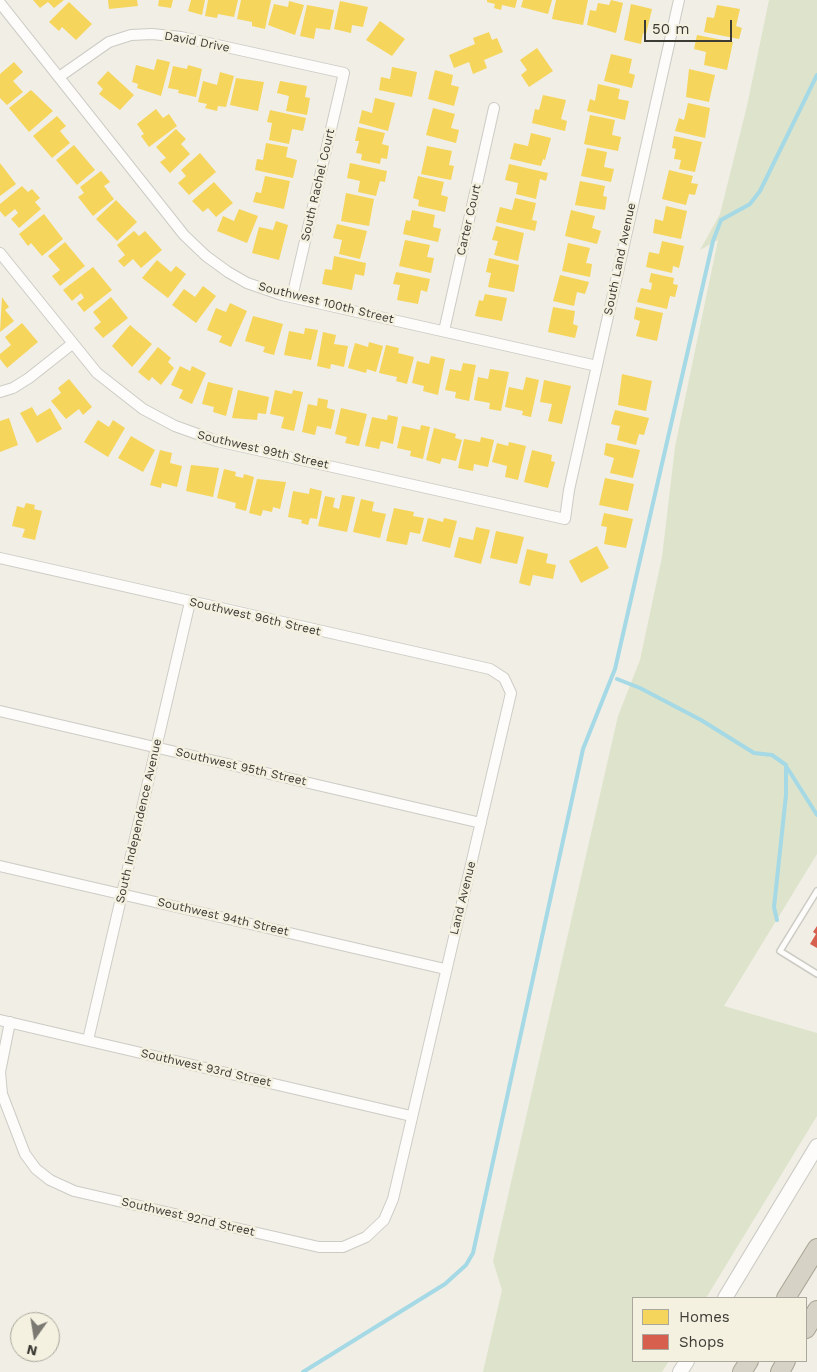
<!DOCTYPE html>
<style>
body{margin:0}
#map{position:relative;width:817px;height:1372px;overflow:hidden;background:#f0eee5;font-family:"Work Sans",sans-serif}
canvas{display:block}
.legend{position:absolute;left:632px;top:1297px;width:175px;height:65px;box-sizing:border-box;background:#f4f1e1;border:1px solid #aaa89c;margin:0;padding:6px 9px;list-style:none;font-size:15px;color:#3c3b34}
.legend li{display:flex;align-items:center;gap:10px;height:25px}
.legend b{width:25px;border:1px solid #aaa89c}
.north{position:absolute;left:10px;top:1312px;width:50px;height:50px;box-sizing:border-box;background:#f4f1e1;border:1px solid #aaa89c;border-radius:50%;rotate:193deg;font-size:14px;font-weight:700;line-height:20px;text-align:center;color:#3c3b34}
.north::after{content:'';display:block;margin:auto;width:18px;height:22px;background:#7b7a72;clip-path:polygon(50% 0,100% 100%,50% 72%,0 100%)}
.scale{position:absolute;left:644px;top:20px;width:88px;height:22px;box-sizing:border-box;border:2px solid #3c3b34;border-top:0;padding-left:6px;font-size:15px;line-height:18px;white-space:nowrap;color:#3c3b34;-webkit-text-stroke:4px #f4f1e1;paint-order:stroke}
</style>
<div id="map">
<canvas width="817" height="1372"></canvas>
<ul class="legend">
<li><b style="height:14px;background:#f6d55c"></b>Homes</li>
<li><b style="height:14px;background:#d6604d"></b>Shops</li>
</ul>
<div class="north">N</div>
<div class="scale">50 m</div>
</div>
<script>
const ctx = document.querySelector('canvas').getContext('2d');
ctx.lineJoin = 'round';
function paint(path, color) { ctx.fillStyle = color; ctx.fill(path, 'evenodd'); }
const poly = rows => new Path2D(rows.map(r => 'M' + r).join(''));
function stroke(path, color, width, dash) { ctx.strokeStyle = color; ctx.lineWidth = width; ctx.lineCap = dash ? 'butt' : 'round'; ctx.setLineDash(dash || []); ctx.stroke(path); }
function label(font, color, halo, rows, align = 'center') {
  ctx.font = font + ' "Work Sans",sans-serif'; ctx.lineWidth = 5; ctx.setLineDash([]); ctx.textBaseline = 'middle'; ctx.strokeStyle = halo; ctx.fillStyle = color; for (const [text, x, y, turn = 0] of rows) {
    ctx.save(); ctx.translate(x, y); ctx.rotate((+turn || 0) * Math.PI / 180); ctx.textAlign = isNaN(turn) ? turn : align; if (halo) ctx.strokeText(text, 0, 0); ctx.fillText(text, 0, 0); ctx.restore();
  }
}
paint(poly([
 [769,0,817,0,817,854,724,1006,817,1033,817,1116,706,1298,633,1298,633,1361,669,1361,662,1372,483,1372,502,1290,493,1261,618,716,640,660,662,557,675,447,718,240,700,250,720,214,747,106]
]), '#dee4cb');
paint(poly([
 [33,0,64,0,54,8,48,2,40,8],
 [108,0,137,0,138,6,109,9],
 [159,0,173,0,171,8,158,6],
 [191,0,205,0,202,15,188,11],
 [208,0,238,0,234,17,218,14,217,18,205,16],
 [241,0,271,0,265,29,252,26,252,22,237,19],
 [487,0,517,0,515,8,502,5,501,10,494,8,495,4,487,2],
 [523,0,552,0,548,14,521,7],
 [556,0,588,0,583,25,552,19],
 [611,0,623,3,616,33,587,25,590,10,596,11,598,3,609,5],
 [289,1,304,5,295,35,268,25,274,4,288,7],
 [340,1,368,7,363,27,352,25,351,33,334,29],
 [69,2,92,24,76,40,62,27,59,31,49,22],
 [631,4,652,9,646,34,643,33,641,44,624,40],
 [307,5,334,10,330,30,316,28,314,39,300,36],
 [717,5,740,9,736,26,742,28,739,39,704,32,707,17,714,18],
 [380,21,405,39,392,56,366,40],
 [489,32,492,40,497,38,503,52,484,60,487,68,473,74,469,62,454,68,449,55,475,44,473,38],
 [697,35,733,42,727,70,704,65,706,52,694,49],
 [537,48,553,71,529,87,521,75,527,70,520,60],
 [611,54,632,59,629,73,635,75,632,88,604,81],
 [157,59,170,62,161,96,137,88,138,84,132,82,136,65,154,70],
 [14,62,23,72,13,81,23,92,7,105,0,98,0,74],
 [188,65,202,69,196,97,178,93,179,90,168,88,173,66,187,69],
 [392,67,417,72,412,97,379,90,381,77,390,79],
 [689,69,715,75,709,102,686,97],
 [435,70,453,75,451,85,459,87,454,106,428,99],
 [108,71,134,95,120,110,99,94,103,89,97,83],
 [220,72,234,76,226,107,218,106,217,111,205,108,207,104,198,102,203,81,217,85],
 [236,78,264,82,258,111,230,105],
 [280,81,307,86,305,97,310,98,307,115,286,111,289,96,277,93],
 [598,84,620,89,618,99,629,101,625,120,587,111,590,99,595,101],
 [31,90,53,111,29,132,9,108],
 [543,95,566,100,561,119,567,121,565,131,532,123,535,109,539,110],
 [375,98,395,103,388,131,359,123,362,110,372,113],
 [688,103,710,108,705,138,675,131,679,118,684,120],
 [433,108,455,114,451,128,459,130,456,143,426,135],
 [156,109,163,118,169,114,177,126,149,147,141,136,144,134,137,124],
 [270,110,306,118,303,131,292,129,289,144,269,140,272,123,267,122],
 [590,115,615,120,612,135,621,137,618,151,584,144],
 [57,116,66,126,60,131,70,143,52,158,33,136],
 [358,127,385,133,382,144,389,146,387,159,381,158,380,164,361,160,362,154,356,153,359,141,355,141],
 [176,129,186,139,181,144,190,154,170,173,160,162,166,158,156,147],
 [531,133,551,138,545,160,543,159,541,166,510,159,514,143,528,146],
 [674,136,702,142,695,172,679,169,681,160,674,159,676,149,672,148],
 [266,143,288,147,286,157,297,160,293,178,255,170,257,159,263,160],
 [74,145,95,170,77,185,56,160],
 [427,146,452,151,449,165,454,166,451,180,421,174],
 [587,148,607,152,604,167,614,169,611,182,581,176],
 [200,153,216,172,189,195,178,183,186,176,181,170],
 [0,163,16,184,0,196],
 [350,163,387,171,385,182,380,181,376,196,358,192,360,181,347,178],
 [509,164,548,173,546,181,540,179,536,199,516,194,518,183,505,180],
 [669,170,693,176,691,183,698,184,695,195,689,194,686,205,662,199],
 [101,171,110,182,104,186,114,199,93,216,78,197,84,193,80,187],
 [265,176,290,181,284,209,253,202,256,192,261,193],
 [418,176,444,182,441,195,448,197,445,212,418,206,419,200,413,198],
 [580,181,605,186,603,196,607,197,605,210,575,205],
 [214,182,233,203,216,217,208,208,203,212,192,201],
 [22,186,28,192,32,189,40,198,35,202,41,209,19,228,11,219,18,213,15,209,5,217,0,211,0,204],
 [346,193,374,199,369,226,341,221],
 [515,198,536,203,532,220,537,221,535,231,496,222,500,207,512,210],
 [116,200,137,222,117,241,96,219],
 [666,206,687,211,681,239,653,233,655,219,663,221],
 [239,209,258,216,247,243,217,231,223,216,234,221],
 [412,210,435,215,433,227,441,229,438,242,403,234,406,220,410,221],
 [571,210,595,216,592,228,601,231,597,244,565,236],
 [44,214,63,239,42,256,31,243,28,246,19,234],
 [276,221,288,225,279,260,252,253,259,227,273,230],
 [337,224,367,231,360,259,339,254,342,240,333,238],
 [496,226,524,233,518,261,494,255,498,241,492,240],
 [134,231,139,236,145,231,162,250,141,268,133,259,124,267,118,261,125,255,117,245],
 [405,240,430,245,427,257,434,258,431,273,399,266],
 [662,241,684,246,679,268,673,266,672,273,646,267,649,252,659,254],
 [65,242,85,266,60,286,52,276,60,270,48,256],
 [568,243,590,248,586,263,592,264,590,277,562,271],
 [334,256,366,263,364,276,355,274,352,290,322,284,325,269,332,270],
 [489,258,519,265,514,292,488,287,491,273,486,272],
 [157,260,171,272,176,266,186,274,168,298,142,278],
 [93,267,112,290,84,312,77,303,84,298,81,293,72,301,63,290],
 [396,272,430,279,427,292,421,290,418,304,397,300,400,285,393,284],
 [651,273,674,278,673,284,678,285,675,297,670,296,667,309,637,302,641,288,651,290,652,283,649,282],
 [560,275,589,282,585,294,577,292,574,306,553,301],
 [203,286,216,296,196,323,172,305,184,289,195,297],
 [485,294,507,298,502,321,475,316,479,300,483,301],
 [2,297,9,307,5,310,14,321,0,332],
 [111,297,128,318,103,338,94,328,101,322,93,312],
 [230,303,247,311,231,347,219,342,222,336,207,330,216,308,226,312],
 [553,307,575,311,573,324,578,326,575,338,548,332],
 [636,307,663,313,657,341,636,336,640,321,634,319],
 [253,316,283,324,274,355,263,352,265,347,245,341],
 [22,323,38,342,7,368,0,359,0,354,11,345,5,337],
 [130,325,152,344,132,367,112,346],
 [305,328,318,330,311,360,284,355,289,331,304,334],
 [323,332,336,335,334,344,348,346,344,367,331,364,330,369,317,366],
 [369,342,383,346,376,372,367,369,366,373,348,368,355,343,368,347],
 [386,345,399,348,398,353,414,357,407,384,396,381,397,377,379,373],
 [158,347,171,358,168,362,174,368,161,385,152,377,149,381,138,372],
 [431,356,445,359,438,395,423,391,424,386,412,383,417,361,429,364],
 [463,363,476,365,469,401,455,398,456,392,445,390,450,369,461,371],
 [180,366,190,371,192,366,206,373,192,404,179,398,183,390,171,385],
 [490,369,509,372,501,411,489,409,490,403,474,400,478,377,488,379],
 [622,374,652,381,646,411,618,405],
 [526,377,539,380,531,417,522,415,523,411,505,407,509,387,523,390],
 [69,379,92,407,83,415,79,409,66,419,51,401,61,393,58,388],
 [544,380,571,386,562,424,548,421,552,404,540,402],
 [208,382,233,388,226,416,213,412,214,407,202,404],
 [238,390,269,397,266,414,258,413,257,420,232,418],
 [275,390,292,394,293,390,303,392,294,431,281,428,284,417,270,414],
 [318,398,328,400,327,408,335,410,331,429,317,426,315,435,302,432,308,404,317,406],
 [32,407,37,416,50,408,62,429,37,443,20,413],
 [341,408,367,414,359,446,345,443,347,437,335,434],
 [615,410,649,418,644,435,639,434,636,445,617,440,620,426,611,424],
 [388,415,398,417,393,444,381,441,379,449,365,446,372,417,387,420],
 [9,418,18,445,0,452,0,421],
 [98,420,109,427,113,420,125,428,108,457,84,442],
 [421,425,430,427,423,459,410,456,411,451,397,448,402,426,420,430],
 [434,428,456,434,455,438,462,440,456,461,442,458,440,464,426,460],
 [131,436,155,450,143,472,118,458],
 [481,437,494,440,488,467,474,464,473,471,458,468,464,439,480,442],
 [509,442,526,446,518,480,505,477,507,466,492,462,497,443,508,446],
 [606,443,640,450,633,478,610,473,614,458,604,455],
 [160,450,172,453,170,463,182,466,177,487,162,483,161,488,150,485],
 [532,450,552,455,551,461,555,462,548,488,524,482],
 [191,465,219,468,213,497,186,491],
 [224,469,236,472,235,476,243,478,244,474,254,477,246,511,235,508,236,503,217,498],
 [605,478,634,484,628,511,599,505],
 [257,479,286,482,280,509,273,507,272,512,263,510,261,516,249,513],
 [310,488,322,491,317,519,310,518,308,525,301,523,302,520,288,517,293,491,309,494],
 [342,495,355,497,347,532,318,526,325,496,335,498,333,507,339,509],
 [361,499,374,502,372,511,386,514,380,538,353,532],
 [26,503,35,505,34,509,42,511,35,540,22,537,25,529,12,526,17,506,24,508],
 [394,508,414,512,413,516,424,518,420,534,410,532,407,545,386,541],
 [604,513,633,519,626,548,604,544,607,527,601,526],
 [428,518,443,522,444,518,457,521,450,548,422,541],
 [476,527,490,530,481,564,454,557,459,537,473,540],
 [496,531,524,537,517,564,490,558],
 [597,546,609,568,581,583,569,561],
 [527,549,548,554,546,563,556,565,553,579,533,575,530,586,519,583]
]), '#f6d55c');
paint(poly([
 [817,926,817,948,810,944,816,934,813,932]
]), '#d6604d');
stroke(poly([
 [617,679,640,688,701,720,754,753,772,755,786,765,786,795,774,907,777,920],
 [786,766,817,815],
 [303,1372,445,1284,466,1265,473,1253,583,749,615,669,713,241,721,220,750,204,760,191,817,75]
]), '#a4d9e5', 4);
const service = poly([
 [817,891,780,951,817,974]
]);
const minor = poly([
 [0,3,184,235,206,256,228,272,247,283,282,295,597,366],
 [59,77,109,42,131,35,152,34,181,37,344,73,292,297],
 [0,253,97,373,143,409,175,426,217,441,565,519,569,490,679,0],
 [444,331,494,108],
 [0,392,13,388,29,378,72,344],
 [0,558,490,669,504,678,511,693,393,1199,384,1220,366,1237,343,1247,319,1247,74,1191,50,1180,36,1169,25,1154,2,1094,0,1072,10,1022],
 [0,711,481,823],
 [0,866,445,969],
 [0,1020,411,1116],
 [88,1040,190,602]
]);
const secondary = poly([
 [725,1298,817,1146],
 [680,1372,687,1361]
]);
const motorway = poly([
 [786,1298,817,1248],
 [806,1329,817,1310],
 [742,1372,749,1361],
 [780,1372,786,1361]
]);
stroke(service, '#cccbc4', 8);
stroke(minor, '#cccbc4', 12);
stroke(secondary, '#cccbc4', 16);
stroke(motorway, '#a9a494', 20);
stroke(service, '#fdfcfb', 5);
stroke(minor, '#fdfcfb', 10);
stroke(secondary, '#fdfcfb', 14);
stroke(motorway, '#d6d2c5', 18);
label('12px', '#3c3b34', '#f4f1e1', [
 ["David Drive",197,42,11],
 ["South Rachel Court",318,185,-77],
 ["Carter Court",469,220,-77],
 ["South Land Avenue",620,259,-78],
 ["Southwest 100th Street",326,303,14],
 ["Southwest 99th Street",263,450,13],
 ["Southwest 96th Street",255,617,13],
 ["Southwest 95th Street",241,767,13],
 ["South Independence Avenue",139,821,-77],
 ["Land Avenue",463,898,-76],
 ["Southwest 94th Street",223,917,13],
 ["Southwest 93rd Street",206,1068,13],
 ["Southwest 92nd Street",188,1217,13]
]);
</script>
